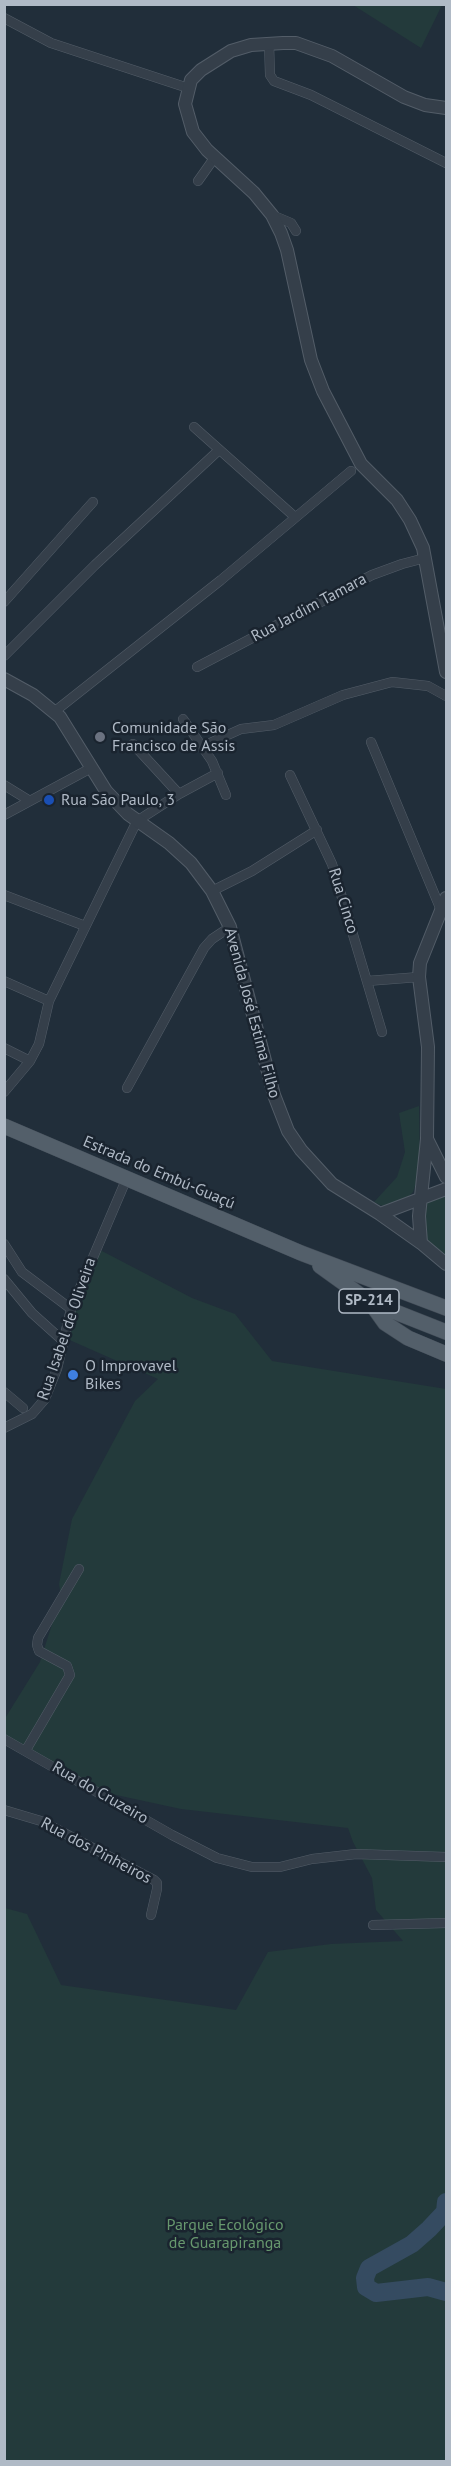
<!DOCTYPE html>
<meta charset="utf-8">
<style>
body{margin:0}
#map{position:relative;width:451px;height:2466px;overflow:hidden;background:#212e3a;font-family:"PT Sans",sans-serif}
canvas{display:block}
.frame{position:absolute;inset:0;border:6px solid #b0bac6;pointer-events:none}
</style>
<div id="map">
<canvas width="451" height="2466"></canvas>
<div class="frame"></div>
</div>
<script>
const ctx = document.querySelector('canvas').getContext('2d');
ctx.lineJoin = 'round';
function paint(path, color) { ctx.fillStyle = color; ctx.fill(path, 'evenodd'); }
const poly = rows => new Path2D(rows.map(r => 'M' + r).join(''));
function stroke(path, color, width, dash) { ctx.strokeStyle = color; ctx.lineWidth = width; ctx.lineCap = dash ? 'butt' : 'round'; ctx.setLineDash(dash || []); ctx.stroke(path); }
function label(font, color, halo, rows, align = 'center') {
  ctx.font = font + ' "PT Sans",sans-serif'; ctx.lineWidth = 5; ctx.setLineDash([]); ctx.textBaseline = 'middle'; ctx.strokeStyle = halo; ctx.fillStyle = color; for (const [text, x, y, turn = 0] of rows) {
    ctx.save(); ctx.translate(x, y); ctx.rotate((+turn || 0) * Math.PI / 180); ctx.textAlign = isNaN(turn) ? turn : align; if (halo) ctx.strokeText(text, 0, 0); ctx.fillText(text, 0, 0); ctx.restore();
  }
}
paint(poly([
 [353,5,442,5,421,48],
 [419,1106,420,1171,413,1192,401,1204,384,1207,374,1202,397,1177,405,1152,399,1113],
 [446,1190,446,1263,424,1244,421,1201],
 [100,1250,192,1298,235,1314,272,1361,446,1389,446,2461,5,2461,5,1908,27,1914,61,1985,236,2010,268,1952,331,1944,403,1941,376,1910,372,1878,353,1842,348,1828,181,1809,107,1793,5,1739,4,1720,40,1662,61,1596,59,1584,72,1519,135,1401,158,1379,65,1338,71,1309]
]), '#233a3b');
stroke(poly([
 [446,2202,445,2212,429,2229,412,2244,369,2268,365,2278,366,2287,376,2293,428,2287,446,2292]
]), '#354b61', 18);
const minor = poly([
 [4,18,51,43,188,88],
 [269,43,270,75,274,81,311,95,446,163],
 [198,181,215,157],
 [272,215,291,223,296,231],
 [194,427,295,517],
 [4,602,93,502],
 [4,656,95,565,219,450],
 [197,667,372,575,402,564,425,558],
 [54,712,221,580,351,471],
 [183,719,212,761,226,795],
 [371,742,441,910],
 [133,744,179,794],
 [201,747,241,729,274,725,343,695,392,682,428,686,446,696],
 [290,775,332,864,382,1032],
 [4,785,30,801],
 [4,815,91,768],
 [212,891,252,871,317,830],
 [4,895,85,926],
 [4,981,49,1001],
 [367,981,419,977],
 [4,1048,30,1061],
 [127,1088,204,948,212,939,230,927],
 [4,1092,30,1061,39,1044,49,1001,137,821,179,794,218,773],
 [4,1244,22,1272,71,1309],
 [4,1279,32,1313,62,1340],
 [4,1392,23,1408],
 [4,1428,32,1414,45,1399,57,1369,71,1309,126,1180],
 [4,1739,172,1835,217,1858,252,1867,280,1867,312,1859,356,1854,446,1857],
 [26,1750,70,1675,67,1666,39,1651,37,1645,38,1638,79,1569],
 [4,1810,41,1821,154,1880,157,1883,157,1889,151,1915],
 [373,1925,446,1923]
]);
const tertiary = poly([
 [446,108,425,105,404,97,332,56,296,43,283,43,251,45,231,51,201,70,191,80,185,104,193,132,207,150,254,193,272,215,281,233,287,250,311,360,323,391,361,464,397,500,410,520,423,548,446,672],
 [4,679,33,695,60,717,106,791,128,814,169,843,191,863,212,891,230,927,274,1095,288,1131,301,1150,332,1184,380,1214,421,1243,446,1264],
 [427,1139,446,1177],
 [380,1214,446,1189],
 [421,1243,419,1216,427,1139,428,1047,419,977,420,963,446,898]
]);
const primary = poly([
 [4,1126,301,1253,446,1308],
 [320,1266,370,1302,446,1332],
 [370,1302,385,1323,408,1338,446,1354]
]);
stroke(minor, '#535d68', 10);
stroke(tertiary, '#535d68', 14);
stroke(primary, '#414b56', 16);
stroke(minor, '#353f4a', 9);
stroke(tertiary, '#353f4a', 12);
stroke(primary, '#535f6a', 15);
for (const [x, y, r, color] of [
 [100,737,6,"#6b7280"],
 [49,800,6,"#1a4fb4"],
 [73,1375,6,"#3f7fe0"]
]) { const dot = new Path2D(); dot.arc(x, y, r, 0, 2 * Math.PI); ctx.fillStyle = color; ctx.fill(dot); stroke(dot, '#1a242f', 2); }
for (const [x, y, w] of [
 [369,1301,60]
]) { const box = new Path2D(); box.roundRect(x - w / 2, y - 12, w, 24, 4.5); ctx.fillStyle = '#1a242f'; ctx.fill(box); stroke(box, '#b0bac6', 1.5); }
label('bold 15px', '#b0bac6', null, [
 ["SP-214",369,1301]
]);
label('16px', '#b0bac6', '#1a242f', [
 ["Rua Jardim Tamara",309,608,-28],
 ["Rua Cinco",343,901,73],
 ["Avenida José Estima Filho",252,1013,75],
 ["Estrada do Embú-Guaçú",159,1173,23],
 ["Rua Isabel de Oliveira",67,1329,-71],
 ["Rua do Cruzeiro",100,1793,30],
 ["Rua dos Pinheiros",96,1851,28]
]);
label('16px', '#b0bac6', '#1a242f', [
 ["Comunidade São",112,728],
 ["Francisco de Assis",112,746],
 ["Rua São Paulo, 3",61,800],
 ["O Improvavel",85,1366],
 ["Bikes",85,1384]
], 'left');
label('16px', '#67986e', '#1a242f', [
 ["Parque Ecológico",225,2225],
 ["de Guarapiranga",225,2243]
]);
</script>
